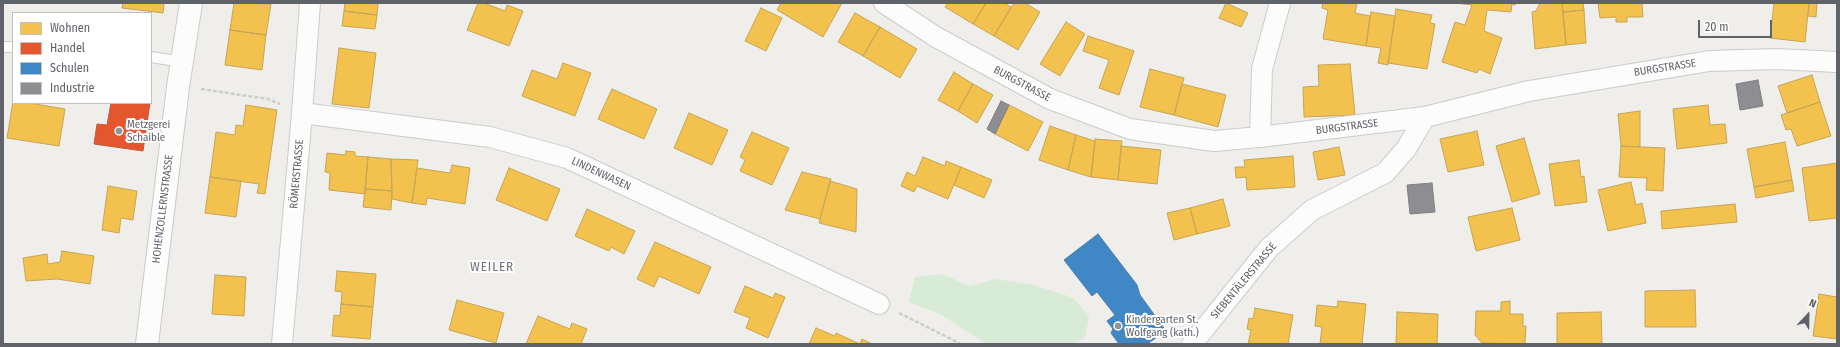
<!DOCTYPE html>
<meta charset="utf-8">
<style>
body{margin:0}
#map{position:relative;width:1840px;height:347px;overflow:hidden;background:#efeeea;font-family:"Fira Sans Condensed",sans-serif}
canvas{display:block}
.frame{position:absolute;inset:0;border:4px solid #5f6368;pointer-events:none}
.legend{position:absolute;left:12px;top:12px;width:140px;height:92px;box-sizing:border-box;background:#fff;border:1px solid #bfc1c3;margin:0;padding:5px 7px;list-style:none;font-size:12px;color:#5f6368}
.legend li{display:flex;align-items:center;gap:8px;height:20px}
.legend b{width:20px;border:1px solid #bfc1c3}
.north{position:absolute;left:1788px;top:295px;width:40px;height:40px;-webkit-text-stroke:3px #fff;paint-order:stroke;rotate:22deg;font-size:11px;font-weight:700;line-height:16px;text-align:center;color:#5f6368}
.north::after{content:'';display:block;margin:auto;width:14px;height:18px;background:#5f6368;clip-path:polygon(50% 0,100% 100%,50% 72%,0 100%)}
.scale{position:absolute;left:1698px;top:20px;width:74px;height:18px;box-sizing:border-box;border:2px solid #5f6368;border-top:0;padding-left:5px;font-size:12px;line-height:14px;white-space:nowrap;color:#5f6368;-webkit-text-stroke:3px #fff;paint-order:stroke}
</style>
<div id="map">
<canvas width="1840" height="347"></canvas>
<div class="frame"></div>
<ul class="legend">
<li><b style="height:11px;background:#f2c14e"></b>Wohnen</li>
<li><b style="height:11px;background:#e4572e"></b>Handel</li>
<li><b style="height:11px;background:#3f88c5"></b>Schulen</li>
<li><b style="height:11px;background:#8d8d92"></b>Industrie</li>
</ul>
<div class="north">N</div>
<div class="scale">20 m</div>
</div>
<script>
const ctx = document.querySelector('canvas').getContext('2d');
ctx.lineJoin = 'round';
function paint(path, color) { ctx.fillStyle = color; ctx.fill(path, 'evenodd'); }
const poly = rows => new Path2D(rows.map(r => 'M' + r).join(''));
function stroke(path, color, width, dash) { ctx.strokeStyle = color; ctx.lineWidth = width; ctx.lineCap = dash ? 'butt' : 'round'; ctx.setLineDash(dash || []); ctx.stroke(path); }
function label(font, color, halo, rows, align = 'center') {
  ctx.font = font + ' "Fira Sans Condensed",sans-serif'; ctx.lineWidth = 4; ctx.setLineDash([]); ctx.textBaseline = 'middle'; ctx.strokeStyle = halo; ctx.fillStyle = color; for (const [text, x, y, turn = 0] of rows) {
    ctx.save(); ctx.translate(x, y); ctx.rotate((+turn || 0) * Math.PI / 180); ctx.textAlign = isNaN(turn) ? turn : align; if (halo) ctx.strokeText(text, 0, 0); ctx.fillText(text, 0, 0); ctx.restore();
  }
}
paint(poly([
 [942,274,969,286,996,279,1033,285,1068,296,1075,300,1089,316,1085,337,1074,344,987,344,940,314,909,302,915,277]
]), '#d8ebd6');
const homes = poly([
 [123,3,164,3,163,13,122,8,123,3],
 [234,3,271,4,266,35,230,30,234,3],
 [345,3,378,3,377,15,344,11,345,3],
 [478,3,484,3,505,11,507,5,523,11,509,46,467,30,478,3],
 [781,3,842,3,823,37,777,10,781,3],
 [948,3,986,3,973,24,945,7,948,3],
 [986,3,1004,3,1011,7,994,36,973,24,986,3],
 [1014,3,1025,3,1040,12,1018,50,994,36,1014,3],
 [1226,3,1248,13,1241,27,1219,18,1226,3],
 [1323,3,1357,3,1355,13,1370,16,1366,46,1323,39,1328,10,1322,8,1323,3],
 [1455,3,1516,3,1515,5,1512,4,1511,12,1487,10,1484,31,1502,38,1490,74,1479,69,1477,73,1442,62,1455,22,1465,25,1472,5,1455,3],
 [1540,3,1562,3,1566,45,1535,49,1532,12,1536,11,1540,3],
 [1562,3,1583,3,1584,10,1563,12,1562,3],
 [1598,3,1642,3,1643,17,1627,17,1627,22,1616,22,1616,17,1600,18,1598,3],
 [1774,3,1809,3,1805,42,1770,38,1774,3],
 [1809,3,1817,3,1816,17,1808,16,1809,3],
 [761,8,782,18,766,51,745,41,761,8],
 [1396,9,1432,15,1430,23,1435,24,1427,69,1388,63,1396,9],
 [1584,10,1586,43,1566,45,1563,12,1584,10],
 [344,11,377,15,375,29,342,26,344,11],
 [1371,12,1395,16,1388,65,1378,63,1381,48,1366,46,1371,12],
 [855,13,880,27,863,56,838,42,855,13],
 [1066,22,1085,34,1060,76,1040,64,1066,22],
 [880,27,917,49,900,78,863,56,880,27],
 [230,30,266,35,262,70,225,65,230,30],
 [1088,36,1134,51,1119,95,1099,88,1109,60,1083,51,1088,36],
 [339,48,376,53,369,108,332,104,339,48],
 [563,63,591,73,575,116,522,96,532,70,557,79,563,63],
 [1350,64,1355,115,1304,117,1303,87,1319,86,1318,65,1350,64],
 [1150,69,1184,78,1174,115,1140,107,1150,69],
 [954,72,973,84,958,111,938,100,954,72],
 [1812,75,1820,102,1787,113,1778,86,1812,75],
 [973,84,993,95,977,123,958,111,973,84],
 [1182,84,1226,95,1218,127,1174,115,1182,84],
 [612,89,657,109,644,139,598,119,612,89],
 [13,101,13,103,29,103,65,109,59,146,7,138,13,101],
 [1820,102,1831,136,1797,146,1791,129,1786,130,1781,115,1820,102],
 [246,105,277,110,265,194,257,193,259,184,210,177,216,132,235,135,236,125,243,126,246,105],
 [1009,105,1043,122,1028,151,995,134,1009,105],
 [1708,105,1710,125,1725,124,1727,143,1677,149,1673,109,1708,105],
 [1640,111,1640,147,1621,146,1618,114,1640,111],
 [689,113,728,130,712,165,674,148,689,113],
 [1050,126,1076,135,1068,170,1039,160,1050,126],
 [1477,131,1484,165,1448,172,1440,139,1477,131],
 [752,132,789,148,772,185,740,171,745,160,740,157,752,132],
 [1076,135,1095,141,1091,177,1068,170,1076,135],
 [1524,138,1540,194,1512,202,1496,146,1524,138],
 [1095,139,1122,141,1118,180,1091,177,1095,139],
 [1785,142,1792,180,1754,187,1747,149,1785,142],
 [1121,146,1161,150,1157,184,1118,180,1121,146],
 [1621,146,1665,148,1663,191,1646,190,1647,178,1619,177,1621,146],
 [1339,147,1345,175,1318,180,1313,152,1339,147],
 [346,151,355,152,355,156,368,157,365,194,329,190,330,173,325,172,327,153,345,155,346,151],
 [1293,156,1295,187,1247,190,1246,177,1236,178,1235,167,1245,167,1244,160,1293,156],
 [368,157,391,159,392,191,365,189,368,157],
 [923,157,945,166,946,161,961,167,948,199,917,186,914,192,901,186,907,172,915,176,923,157],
 [391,159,418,160,412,203,392,199,391,159],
 [1579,160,1581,177,1584,176,1587,202,1555,206,1549,164,1579,160],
 [1837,163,1837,218,1809,221,1802,168,1837,163],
 [452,165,470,168,465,204,427,198,426,205,412,203,417,168,450,173,452,165],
 [961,167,992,180,984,198,954,185,961,167],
 [509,168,560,189,547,221,496,200,509,168],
 [802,172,831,179,820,219,785,210,802,172],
 [210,177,241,181,236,217,205,213,210,177],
 [1792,180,1794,191,1756,198,1754,187,1792,180],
 [830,181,857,189,856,232,819,223,830,181],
 [1631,182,1636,205,1642,203,1646,223,1608,231,1598,190,1631,182],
 [108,186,137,191,133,220,121,218,119,233,102,230,108,186],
 [365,189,392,191,391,210,363,207,365,189],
 [1223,199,1230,226,1197,234,1190,208,1223,199],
 [1735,204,1737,222,1662,229,1661,211,1735,204],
 [1190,208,1197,234,1174,240,1167,213,1190,208],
 [1512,208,1520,240,1476,251,1468,217,1512,208],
 [587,209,635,231,624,254,611,247,609,251,575,236,587,209],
 [655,242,711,267,699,294,659,276,654,287,637,279,655,242],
 [62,251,94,256,90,284,57,279,26,281,23,258,47,254,48,264,60,262,62,251],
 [337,271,376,274,373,307,341,304,342,292,335,291,337,271],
 [215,275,246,277,244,316,212,314,215,275],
 [745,286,773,298,775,293,785,297,768,338,746,328,750,318,734,312,745,286],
 [1695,290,1696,327,1645,327,1645,291,1695,290],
 [1819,294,1837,297,1837,339,1813,336,1819,294],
 [457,300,504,313,496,343,449,330,457,300],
 [1338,301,1366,304,1362,344,1320,344,1322,327,1315,326,1317,305,1337,307,1338,301],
 [1510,301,1510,314,1523,314,1523,326,1526,326,1525,344,1482,343,1475,335,1476,311,1501,311,1501,302,1510,301],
 [341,304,373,307,370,339,332,336,334,315,340,316,341,304],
 [1255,308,1293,315,1288,344,1248,344,1251,330,1247,329,1249,318,1253,319,1255,308],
 [1397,312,1438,314,1437,344,1396,344,1397,312],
 [1601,312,1602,344,1557,344,1557,313,1601,312],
 [538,316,570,329,572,323,587,329,581,344,526,344,538,316],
 [816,328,835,336,836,333,860,344,862,339,872,344,809,344,816,328]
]);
paint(homes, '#f2c14e');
stroke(homes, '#c6a556', 1);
const shops = poly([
 [111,103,150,103,143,151,94,144,97,124,107,125,111,103]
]);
paint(shops, '#e4572e');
stroke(shops, '#bc5b3f', 1);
const schools = poly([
 [1098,234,1137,285,1140,295,1166,331,1147,344,1119,344,1111,333,1113,329,1107,321,1115,315,1097,292,1092,296,1064,260,1098,234]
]);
paint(schools, '#3f88c5');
stroke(schools, '#497da9', 1);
const industry = poly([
 [1758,80,1763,106,1740,110,1736,84,1758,80],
 [1001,101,1009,105,995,134,987,129,1001,101],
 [1432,183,1435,212,1410,214,1407,185,1432,183]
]);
paint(industry, '#8d8d92');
stroke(industry, '#7f8085', 1);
const lane = poly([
 [3,47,13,47],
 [151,57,183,62]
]);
const street = poly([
 [884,3,936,37,1050,99,1130,129,1214,141,1260,137,1425,117,1529,91,1709,61,1777,59,1837,62],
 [302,113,490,137,567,158,879,304],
 [1260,137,1262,69,1280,3],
 [282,344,302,113,310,3],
 [1192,344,1269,248,1312,210,1385,173,1406,149,1425,117]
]);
const secondary = poly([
 [147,344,178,87,191,3]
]);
stroke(lane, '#cbcccc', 12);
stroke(street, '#cbcccc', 22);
stroke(secondary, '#cacacb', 24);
stroke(poly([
 [201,89,268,99,280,104],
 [899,313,961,344]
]), '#cacfcc', 2.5, [4, 2]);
stroke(lane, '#fdfcfc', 10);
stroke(street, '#fdfcfc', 20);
stroke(secondary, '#fdfcfc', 22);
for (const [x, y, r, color] of [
 [119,131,4,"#919496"],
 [1118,326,4,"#919496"]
]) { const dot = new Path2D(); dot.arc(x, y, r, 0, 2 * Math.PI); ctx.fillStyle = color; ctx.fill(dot); stroke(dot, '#fff', 1.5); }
label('11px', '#5f6368', '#fff', [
 ["BURGSTRASSE",1665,68,-9],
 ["BURGSTRASSE",1022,84,28],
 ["BURGSTRASSE",1347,127,-7],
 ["RÖMERSTRASSE",297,174,-85],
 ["LINDENWASEN",601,174,25],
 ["HOHENZOLLERNSTRASSE",163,209,-83],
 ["SIEBENTÄLERSTRASSE",1244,281,-50]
]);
label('11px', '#5f6368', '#fff', [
 ["Metzgerei",127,125],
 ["Schaible",127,138],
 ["Kindergarten St.",1126,320],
 ["Wolfgang (kath.)",1126,333]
], 'left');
ctx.letterSpacing = '1px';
label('13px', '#70757a', '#fff', [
 ["WEILER",492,267]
]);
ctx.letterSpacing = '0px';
</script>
